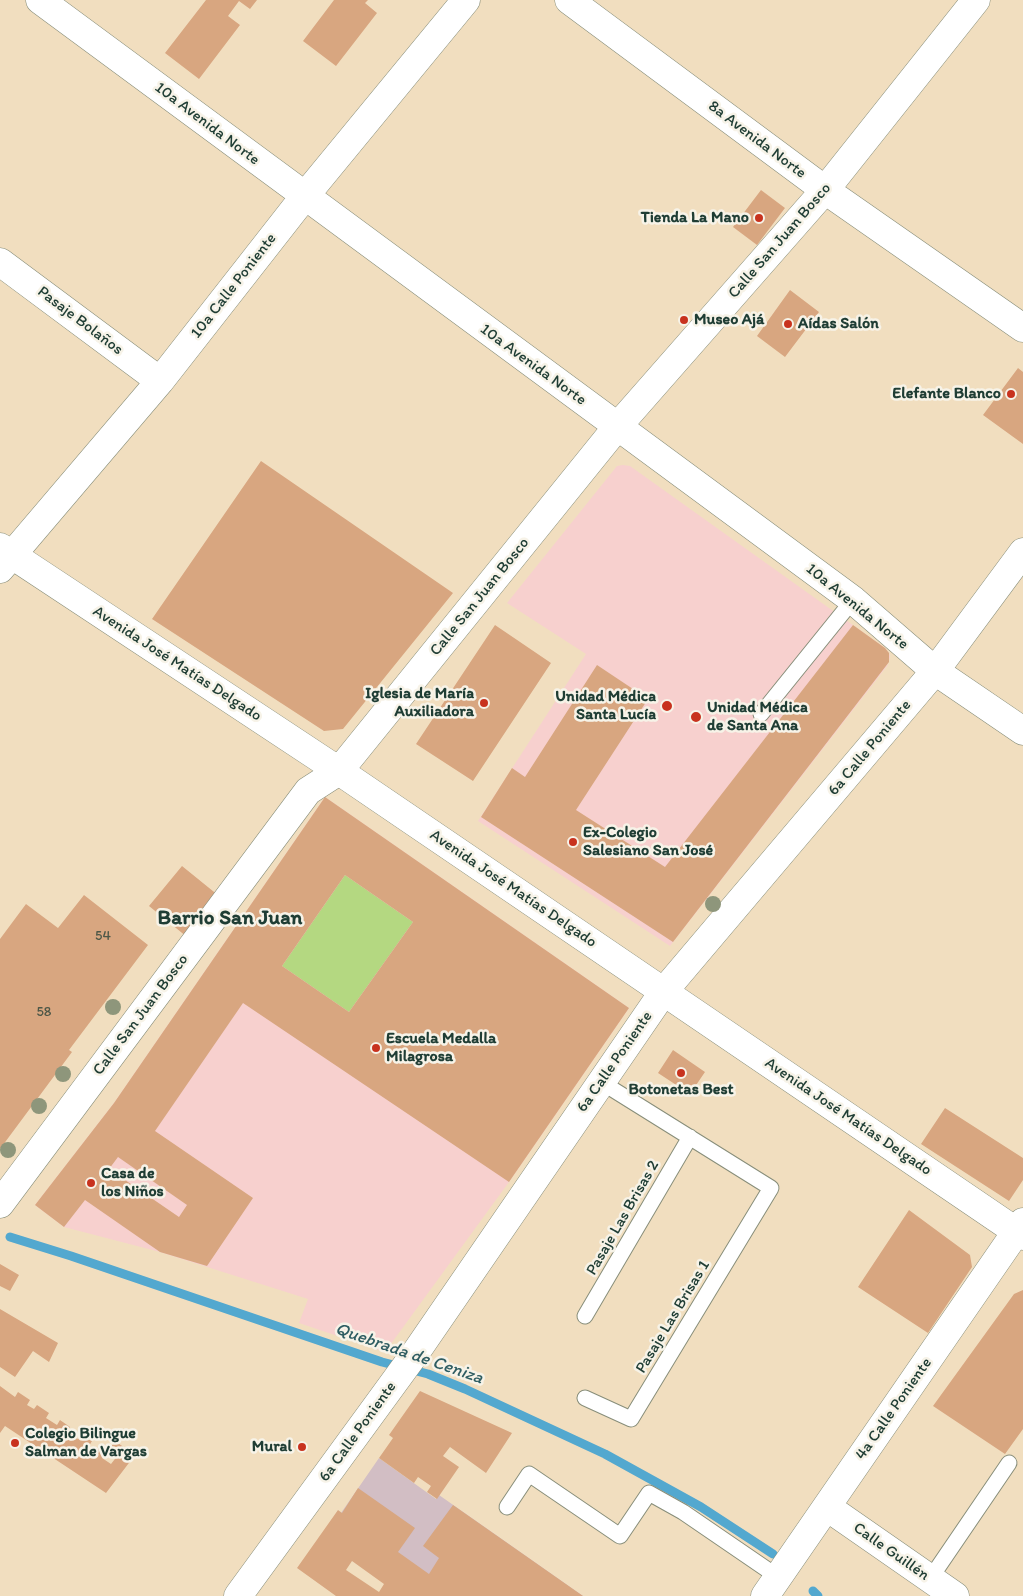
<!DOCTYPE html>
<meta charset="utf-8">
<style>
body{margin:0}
canvas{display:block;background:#f1debf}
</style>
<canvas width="1023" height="1596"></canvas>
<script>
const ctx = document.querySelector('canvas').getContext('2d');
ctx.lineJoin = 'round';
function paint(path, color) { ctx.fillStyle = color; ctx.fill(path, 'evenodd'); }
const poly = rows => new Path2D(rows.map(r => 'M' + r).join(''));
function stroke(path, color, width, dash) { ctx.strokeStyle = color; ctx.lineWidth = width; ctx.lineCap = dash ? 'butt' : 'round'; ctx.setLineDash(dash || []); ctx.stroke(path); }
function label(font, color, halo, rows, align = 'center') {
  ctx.font = font + ' Itim,sans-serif'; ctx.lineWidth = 5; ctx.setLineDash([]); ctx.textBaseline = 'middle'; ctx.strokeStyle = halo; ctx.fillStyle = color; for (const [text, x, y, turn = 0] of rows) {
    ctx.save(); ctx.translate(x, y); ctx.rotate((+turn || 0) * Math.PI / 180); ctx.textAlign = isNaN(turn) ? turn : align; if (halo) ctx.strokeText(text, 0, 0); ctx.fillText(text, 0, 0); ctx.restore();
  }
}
paint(poly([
 [623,465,630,466,885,648,889,653,890,657,887,666,670,946,478,821,586,654,507,603,617,466],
 [325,797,629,1008,509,1182,385,1352,299,1323,308,1299,160,1252,64,1227,35,1205,114,1103]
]), '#f7d0ce');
paint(poly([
 [379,1458,436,1499,439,1495,583,1596,414,1596,341,1513]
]), '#d2bec4');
paint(poly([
 [345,875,413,922,349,1012,282,966]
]), '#b4d881');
stroke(poly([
 [10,1237,71,1256,382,1362,428,1374,465,1389,605,1454,701,1507,773,1554],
 [813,1591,818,1596]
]), '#53a8cf', 9);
paint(poly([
 [206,0,257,0,250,9,239,1,228,16,240,25,199,79,165,53],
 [334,0,368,0,365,3,377,13,336,66,303,41],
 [761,190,785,208,757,245,733,227],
 [790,290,819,312,785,357,757,336],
 [1018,368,1023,372,1023,444,983,415],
 [261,461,453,593,343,729,324,731,152,619],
 [495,625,551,663,473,781,416,744],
 [853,625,885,648,889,653,889,662,673,942,481,817,512,768,525,777,597,665,648,699,576,810,665,867],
 [325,797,629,1008,509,1182,243,1003,155,1131,253,1198,207,1266,160,1252,85,1200,64,1227,35,1205,114,1103],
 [345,875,413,922,349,1012,282,966],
 [118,1157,187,1205,179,1217,109,1169],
 [182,866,219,896,187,937,149,906],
 [84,895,148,945,69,1050,72,1052,0,1149,0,939,26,904,58,928],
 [673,1050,705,1072,690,1094,658,1073],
 [945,1108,1023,1158,1023,1180,1009,1201,921,1144],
 [909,1210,970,1255,972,1267,928,1333,858,1287],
 [0,1264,19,1275,10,1291,0,1286],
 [1023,1290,1023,1429,1005,1454,933,1406,1014,1294],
 [0,1309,58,1343,49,1362,33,1351,15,1377,0,1367],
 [0,1386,15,1397,18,1392,30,1400,27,1405,34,1409,37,1405,49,1413,46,1418,57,1425,60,1420,70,1427,67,1432,78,1439,81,1434,92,1441,89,1446,97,1451,100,1446,107,1451,102,1458,111,1464,118,1455,109,1450,115,1441,135,1455,106,1493,5,1426,0,1433],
 [420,1391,512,1433,486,1473,450,1447,443,1456,459,1467,437,1499,427,1492,431,1486,418,1477,414,1483,379,1458,393,1438,389,1435],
 [358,1488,415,1528,398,1552,429,1574,439,1558,423,1546,453,1505,583,1596,336,1596,297,1568,338,1510,342,1513],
 [352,1561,384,1584,379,1592,346,1570]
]), '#d8a680');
const service = poly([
 [761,714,853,600],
 [585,1316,690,1137],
 [585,1398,631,1419,771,1188,601,1082],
 [507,1507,529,1474,620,1536,649,1493,683,1512,778,1577],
 [930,1579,1009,1463]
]);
const minor = poly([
 [40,0,853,600,935,671,1023,731],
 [0,262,160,381],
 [0,569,160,381,304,197,466,0],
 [0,1204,308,791,339,771],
 [827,1507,955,1596],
 [238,1596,414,1355,664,991],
 [765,1596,1023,1222]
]);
const tertiary = poly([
 [569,0,825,190,1023,328],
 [0,547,339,771,1023,1236],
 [339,771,617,427,825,190,976,0],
 [664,991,935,671,1023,552]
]);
stroke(service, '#888e7a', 17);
stroke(minor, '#888e7a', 29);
stroke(tertiary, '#888e7a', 29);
stroke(service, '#fff', 15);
stroke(minor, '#fff', 28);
stroke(tertiary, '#fff', 28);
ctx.fillStyle = '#8e967b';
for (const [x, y] of [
 [713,904],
 [113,1007],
 [63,1074],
 [39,1106],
 [8,1150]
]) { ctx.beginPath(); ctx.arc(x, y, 8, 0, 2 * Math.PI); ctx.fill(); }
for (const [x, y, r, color] of [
 [759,218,5,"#c8321e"],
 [684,320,5,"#c8321e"],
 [788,324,5,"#c8321e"],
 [1011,394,5,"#c8321e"],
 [484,703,5,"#c8321e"],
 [667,706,6,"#c8321e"],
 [696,717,6,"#c8321e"],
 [573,842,5,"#c8321e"],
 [376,1048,5,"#c8321e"],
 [681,1073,5,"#c8321e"],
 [91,1183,5,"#c8321e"],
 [15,1443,5,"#c8321e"],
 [302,1447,5,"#c8321e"]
]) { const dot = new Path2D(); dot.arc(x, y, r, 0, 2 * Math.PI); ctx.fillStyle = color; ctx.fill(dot); stroke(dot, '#f7f3e8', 2); }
label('14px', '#4d5747', null, [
 ["54",103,936],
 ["58",44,1012]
]);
label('16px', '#1f3d34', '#f7f3e8', [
 ["10a Avenida Norte",207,124,37],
 ["8a Avenida Norte",757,140,37],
 ["Calle San Juan Bosco",780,241,-49],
 ["10a Calle Poniente",234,286,-52],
 ["Pasaje Bolaños",80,321,37],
 ["10a Avenida Norte",533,365,36],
 ["Calle San Juan Bosco",480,597,-51],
 ["10a Avenida Norte",857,607,39],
 ["Avenida José Matías Delgado",177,664,33],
 ["6a Calle Poniente",870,748,-50],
 ["Avenida José Matías Delgado",513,889,34],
 ["Calle San Juan Bosco",141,1015,-53],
 ["6a Calle Poniente",615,1062,-55],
 ["Avenida José Matías Delgado",848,1117,34],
 ["Pasaje Las Brisas 2",623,1218,-60],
 ["Pasaje Las Brisas 1",673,1317,-59],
 ["4a Calle Poniente",894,1409,-55],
 ["6a Calle Poniente",358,1432,-54],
 ["Calle Guillén",891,1552,35]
]);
label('bold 16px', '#1f3d34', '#f7f3e8', [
 ["Tienda La Mano",749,218,"right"],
 ["Museo Ajá",694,320],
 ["Aídas Salón",798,324],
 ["Elefante Blanco",1001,394,"right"],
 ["Iglesia de María",474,694,"right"],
 ["Auxiliadora",474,712,"right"],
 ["Unidad Médica",656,697,"right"],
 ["Santa Lucía",656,715,"right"],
 ["Unidad Médica",707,708],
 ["de Santa Ana",707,726],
 ["Ex-Colegio",583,833],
 ["Salesiano San José",583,851],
 ["Escuela Medalla",386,1039],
 ["Milagrosa",386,1057],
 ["Botonetas Best",681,1090,"center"],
 ["Casa de",101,1174],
 ["los Niños",101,1192],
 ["Colegio Bilingue",25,1434],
 ["Salman de Vargas",25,1452],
 ["Mural",292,1447,"right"]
], 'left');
label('italic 18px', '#2f5d62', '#f7f3e8', [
 ["Quebrada de Ceniza",409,1354,19]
]);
label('bold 21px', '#1f3d34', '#f7f3e8', [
 ["Barrio San Juan",230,919]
]);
</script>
